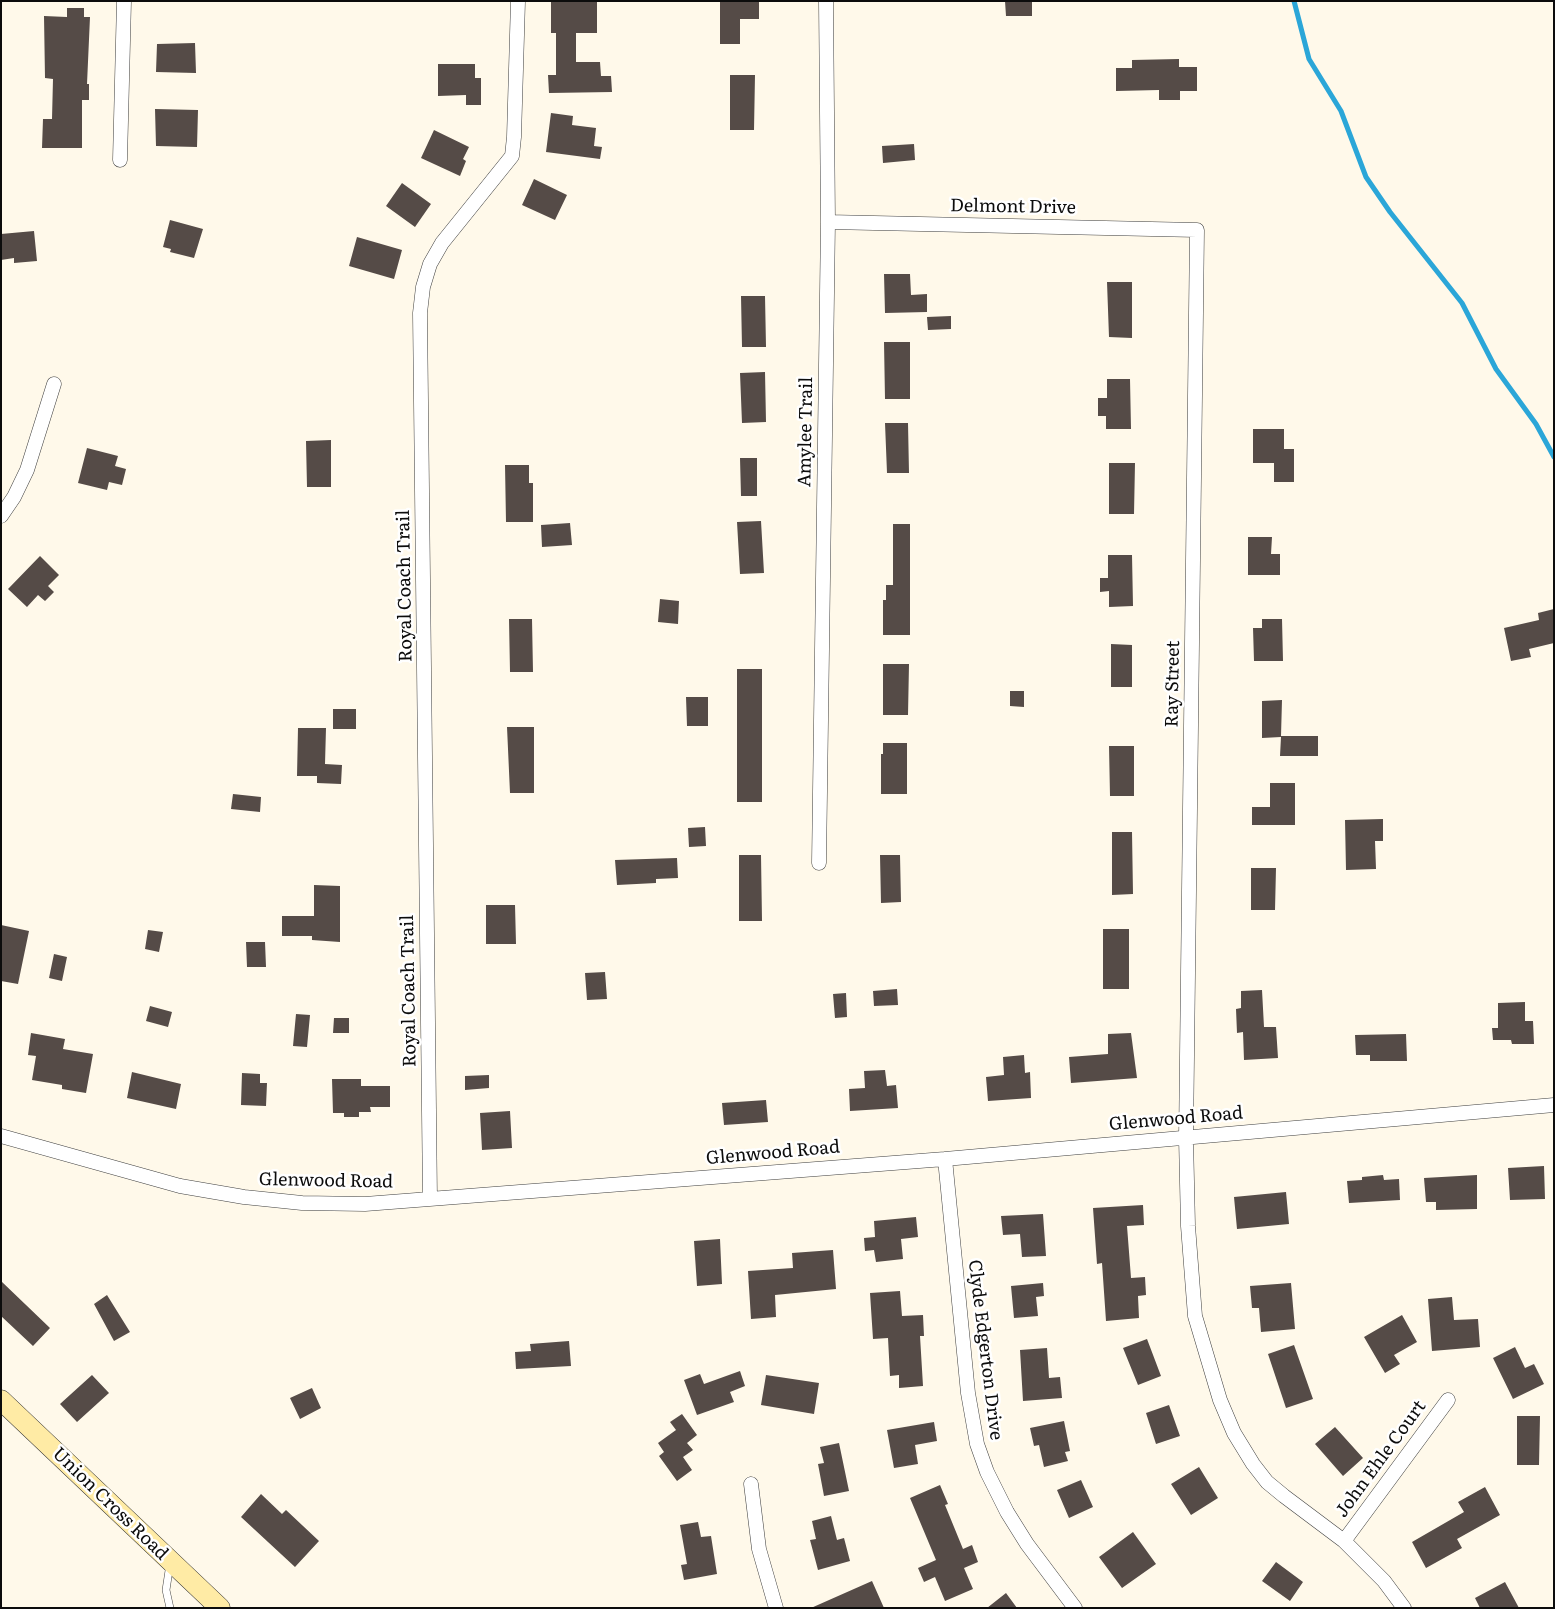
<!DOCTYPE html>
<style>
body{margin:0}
#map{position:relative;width:1555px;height:1609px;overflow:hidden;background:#fff9ea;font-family:Literata,serif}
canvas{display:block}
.frame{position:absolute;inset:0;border:2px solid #0c0c0c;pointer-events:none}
</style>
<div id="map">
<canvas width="1555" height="1609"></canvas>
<div class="frame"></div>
</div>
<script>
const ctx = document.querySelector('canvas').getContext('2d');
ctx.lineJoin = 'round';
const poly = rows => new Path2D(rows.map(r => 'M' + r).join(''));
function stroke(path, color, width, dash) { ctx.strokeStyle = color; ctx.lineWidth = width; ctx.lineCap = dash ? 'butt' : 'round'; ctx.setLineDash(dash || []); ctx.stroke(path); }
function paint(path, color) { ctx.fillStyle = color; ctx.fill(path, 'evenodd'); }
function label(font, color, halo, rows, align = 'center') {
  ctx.font = font + ' Literata,serif'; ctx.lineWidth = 5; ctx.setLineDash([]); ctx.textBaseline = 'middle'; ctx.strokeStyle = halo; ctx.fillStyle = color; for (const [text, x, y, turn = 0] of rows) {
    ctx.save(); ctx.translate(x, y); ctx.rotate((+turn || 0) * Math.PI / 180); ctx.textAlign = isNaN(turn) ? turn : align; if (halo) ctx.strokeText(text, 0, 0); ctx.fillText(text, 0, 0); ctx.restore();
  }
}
stroke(poly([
 [1294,1,1309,59,1341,111,1366,177,1390,212,1462,303,1496,369,1536,424,1554,457]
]), '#2ba6d8', 5);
paint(poly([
 [551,1,597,2,597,33,576,33,576,62,600,62,601,76,611,76,612,92,549,93,548,75,556,75,556,33,551,33],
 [720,1,759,1,759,19,740,19,740,44,720,44],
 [1005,1,1032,1,1032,16,1006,16],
 [67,8,84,8,84,17,90,17,87,84,89,84,89,100,82,100,82,148,42,148,43,119,52,119,53,79,45,78,44,16,67,17],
 [195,43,196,73,156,72,157,44],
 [1179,59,1179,67,1197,67,1197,91,1180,91,1180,100,1159,100,1159,90,1116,91,1116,68,1132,68,1132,60],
 [438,64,475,64,475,78,481,78,481,105,466,105,466,95,438,96],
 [730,75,755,75,754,130,730,130],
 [155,109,198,110,197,147,156,146],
 [551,113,573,116,572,125,596,128,594,146,602,147,600,159,546,152],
 [434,130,469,147,463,159,466,161,460,176,421,158],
 [914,144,915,160,883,163,882,146],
 [534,179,567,195,555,220,522,205],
 [402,183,431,204,415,227,386,206],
 [170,220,203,229,194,258,170,252,171,249,163,247],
 [34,231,37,261,14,263,14,258,1,260,1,234],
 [357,237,402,250,394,279,349,266],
 [884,274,910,274,911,295,927,294,927,312,885,313],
 [1107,282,1132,282,1132,338,1109,337],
 [741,296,765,296,766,347,742,347],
 [951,316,951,329,928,330,927,317],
 [884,342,910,342,910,399,885,399],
 [765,372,766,422,742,423,740,373],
 [1107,379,1130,379,1131,429,1106,429,1106,416,1098,416,1098,398,1107,398],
 [885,423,908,423,909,473,887,473],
 [1253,429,1284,429,1284,449,1294,449,1294,482,1274,482,1274,463,1253,463],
 [331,440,331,487,307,487,306,441],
 [87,448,118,456,115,466,126,469,122,485,109,482,107,490,78,483],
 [740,458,757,458,757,496,741,496],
 [1109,463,1135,463,1134,514,1109,514],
 [505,465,529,465,529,483,533,483,533,522,506,522],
 [761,521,764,573,740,574,737,522],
 [570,523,572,545,542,547,541,525],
 [893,524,910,524,910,635,883,635,883,600,886,600,886,585,893,585],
 [1248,537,1272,537,1271,554,1280,554,1280,575,1248,575],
 [1108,555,1132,555,1133,606,1109,607,1109,591,1100,592,1100,578,1108,578],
 [40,556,59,575,48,586,54,592,45,601,38,595,27,607,8,589],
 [660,599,679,601,678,624,658,622],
 [1554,609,1554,643,1529,649,1531,657,1511,661,1504,628,1539,620,1538,613],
 [509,619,532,619,533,672,510,672],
 [1262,619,1282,619,1283,661,1254,661,1253,628,1262,628],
 [1111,644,1132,645,1132,687,1111,687],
 [883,664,909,664,908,715,883,715],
 [737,669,762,669,762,802,737,802],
 [1010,691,1024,691,1024,707,1010,706],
 [686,697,708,697,708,726,687,726],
 [1282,700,1281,736,1318,736,1318,756,1280,756,1281,737,1262,738,1262,701],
 [333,709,356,709,356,729,333,729],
 [507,727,534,727,534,793,510,793],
 [298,728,326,728,325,764,342,765,341,784,317,783,317,776,297,776],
 [883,743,907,743,907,794,881,794,881,754,883,754],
 [1109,746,1134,746,1134,796,1110,796],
 [1270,783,1295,783,1295,825,1252,825,1252,807,1270,807],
 [233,794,261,797,260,812,231,809],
 [1383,819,1383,841,1375,841,1376,869,1346,870,1345,820],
 [705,827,706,846,689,847,688,828],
 [1112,832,1132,832,1133,894,1112,895],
 [739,855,761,855,762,921,739,921],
 [880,855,900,855,901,902,881,903],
 [677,858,678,878,656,879,656,883,617,885,615,860],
 [1251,868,1276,868,1275,910,1251,910],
 [314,885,340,886,340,942,312,940,312,936,282,936,282,916,314,916],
 [486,905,515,905,516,944,486,944],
 [1,925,29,931,18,984,1,981],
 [1103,929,1129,929,1129,989,1103,989],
 [148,930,163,932,159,952,145,949],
 [246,942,265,942,266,967,247,967],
 [54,954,67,957,62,981,49,978],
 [605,972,607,999,587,1000,585,973],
 [897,989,898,1005,874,1006,873,991],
 [1262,990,1264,1027,1276,1027,1278,1058,1244,1060,1243,1032,1237,1033,1236,1009,1241,1008,1241,991],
 [846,993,847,1017,835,1018,833,994],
 [1525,1002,1525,1021,1533,1021,1534,1044,1512,1044,1511,1040,1493,1040,1492,1028,1498,1028,1498,1003],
 [150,1006,172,1012,168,1027,146,1021],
 [296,1014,310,1015,307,1047,293,1046],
 [334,1018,349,1018,349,1033,333,1033],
 [31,1033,65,1039,63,1049,93,1054,86,1093,62,1089,62,1085,32,1080,36,1056,28,1055],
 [1131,1033,1137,1078,1071,1083,1069,1057,1108,1054,1108,1034],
 [1406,1034,1407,1061,1370,1061,1370,1055,1356,1055,1355,1035],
 [1024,1055,1025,1073,1030,1072,1031,1098,988,1101,986,1077,1004,1075,1003,1057],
 [885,1070,887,1086,896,1085,898,1108,850,1111,849,1089,865,1088,864,1071],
 [132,1072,181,1084,176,1109,127,1098],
 [242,1073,260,1074,260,1083,267,1083,266,1106,241,1105],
 [489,1075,489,1088,465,1090,465,1076],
 [332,1079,361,1079,361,1086,390,1086,390,1107,370,1107,371,1112,359,1112,359,1117,344,1117,344,1113,333,1113],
 [766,1100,768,1122,724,1125,722,1103],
 [510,1111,512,1148,482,1150,480,1113],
 [1544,1166,1545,1199,1510,1200,1508,1168],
 [1383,1175,1384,1180,1399,1179,1400,1200,1349,1203,1347,1181,1362,1180,1362,1177],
 [1477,1175,1477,1209,1436,1210,1436,1202,1426,1202,1424,1178],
 [1286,1192,1289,1224,1237,1229,1234,1197],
 [1143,1205,1144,1225,1127,1226,1131,1278,1145,1277,1146,1295,1138,1296,1139,1318,1106,1321,1102,1263,1097,1264,1093,1208],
 [1043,1214,1046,1256,1022,1257,1020,1234,1003,1235,1001,1216],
 [916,1217,918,1237,901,1239,903,1259,876,1262,874,1250,865,1251,864,1238,875,1237,874,1221],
 [720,1239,722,1284,697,1286,694,1241],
 [833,1250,836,1289,775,1295,776,1317,751,1319,748,1271,793,1268,792,1253],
 [1,1281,50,1328,33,1346,1,1316],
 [1043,1283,1044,1296,1036,1297,1038,1316,1014,1318,1011,1286],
 [1291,1283,1295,1329,1261,1332,1259,1308,1252,1308,1250,1286],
 [900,1291,902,1316,923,1315,924,1336,920,1336,923,1386,899,1388,899,1375,890,1376,888,1338,873,1339,870,1293],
 [107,1295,130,1332,114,1341,94,1304],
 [1452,1297,1454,1320,1478,1319,1480,1347,1432,1351,1428,1299],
 [1402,1315,1417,1342,1394,1355,1400,1364,1385,1373,1364,1337],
 [1147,1339,1161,1376,1138,1385,1123,1348],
 [569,1341,571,1366,516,1369,515,1352,531,1351,530,1344],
 [1294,1345,1313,1399,1286,1408,1268,1354],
 [1515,1347,1525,1368,1534,1364,1544,1384,1513,1399,1493,1358],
 [1047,1348,1049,1378,1060,1377,1062,1398,1023,1401,1020,1350],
 [740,1371,745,1386,730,1392,734,1402,697,1415,684,1380,700,1374,704,1384],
 [92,1375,109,1393,77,1422,60,1404],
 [766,1375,819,1383,814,1414,761,1405],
 [312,1388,321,1408,300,1419,290,1398],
 [1169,1405,1180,1436,1156,1444,1146,1413],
 [682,1414,697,1435,687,1443,693,1450,683,1457,692,1470,677,1481,659,1456,664,1452,658,1443,676,1430,670,1422],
 [1517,1416,1540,1416,1539,1465,1517,1465],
 [1064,1421,1070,1451,1065,1452,1068,1461,1044,1467,1039,1445,1034,1446,1030,1428],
 [934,1422,937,1441,915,1445,918,1464,894,1468,887,1430],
 [1335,1427,1363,1458,1343,1476,1315,1444],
 [839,1443,849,1491,824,1496,818,1464,824,1463,820,1447],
 [1199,1467,1218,1498,1191,1515,1171,1484],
 [1081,1480,1093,1507,1069,1518,1057,1490],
 [940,1485,948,1504,945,1505,963,1549,972,1545,978,1562,964,1568,973,1589,945,1601,935,1577,924,1582,918,1568,936,1560,910,1498],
 [1485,1487,1500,1515,1457,1539,1462,1548,1426,1568,1412,1542,1464,1512,1458,1502],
 [261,1494,282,1514,286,1510,319,1541,295,1567,241,1517],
 [831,1516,837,1540,844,1538,850,1561,818,1570,810,1540,816,1539,812,1521],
 [698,1522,701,1537,711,1536,717,1574,684,1580,681,1565,687,1564,680,1525],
 [1133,1532,1156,1564,1122,1588,1099,1557],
 [1276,1562,1303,1582,1290,1601,1262,1581],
 [872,1581,884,1608,811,1608],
 [1505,1582,1519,1608,1480,1608,1475,1598],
 [1006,1593,1017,1608,987,1608]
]), '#554b47');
const lane = poly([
 [170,1608,166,1590,170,1564]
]);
const street = poly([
 [120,160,124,1],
 [828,222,1197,230,1186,1138,1188,1226,1195,1316,1220,1400,1234,1433,1253,1464,1267,1482,1284,1496,1344,1541,1384,1581,1404,1608],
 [1,516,14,497,27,470,54,384],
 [819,863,828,222,826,1],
 [1,1136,180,1186,244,1197,302,1203,365,1204,945,1159,1554,1105],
 [945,1159,968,1393,977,1444,987,1472,1007,1512,1027,1544,1075,1608],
 [430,1199,420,313,423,287,430,264,442,243,512,156,514,137,518,1],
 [751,1484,759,1549,776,1608],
 [1344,1541,1448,1400]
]);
const secondary = poly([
 [1,1400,220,1608]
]);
stroke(lane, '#3f3f3f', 8);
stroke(street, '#3f3f3f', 15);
stroke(secondary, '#2e2e2e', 21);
stroke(lane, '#fff', 7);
stroke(street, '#fff', 14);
stroke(secondary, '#ffeba5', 20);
label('18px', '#0c0c0c', '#fff', [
 ["Delmont Drive",1013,207,1],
 ["Amylee Trail",806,432,-89],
 ["Royal Coach Trail",405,586,-91],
 ["Ray Street",1173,684,-89],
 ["Royal Coach Trail",409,991,-91],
 ["Glenwood Road",1176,1119,-5],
 ["Glenwood Road",773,1153,-5],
 ["Glenwood Road",326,1181,1],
 ["Clyde Edgerton Drive",985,1350,83],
 ["John Ehle Court",1381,1459,-54],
 ["Union Cross Road",110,1504,44]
]);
</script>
